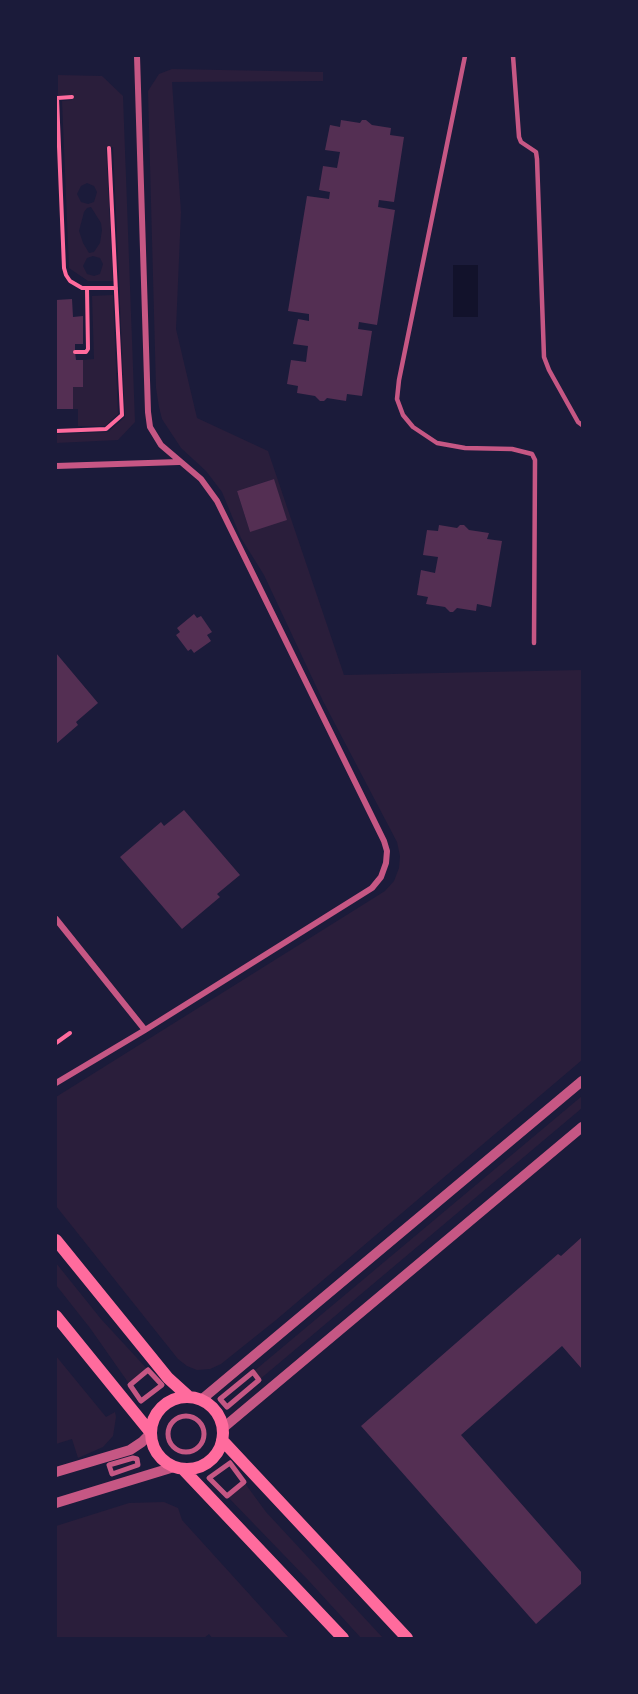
<!DOCTYPE html>
<style>
body{margin:0}
#map{position:relative;width:638px;height:1694px;overflow:hidden;background:#1b1b3a;font-family:Lora,serif}
canvas{display:block}
.frame{position:absolute;inset:0;border:57px solid #1b1b3a;pointer-events:none}
</style>
<div id="map">
<canvas width="638" height="1694"></canvas>
<div class="frame"></div>
</div>
<script>
const ctx = document.querySelector('canvas').getContext('2d');
ctx.lineJoin = 'round';
function paint(path, color) { ctx.fillStyle = color; ctx.fill(path, 'evenodd'); }
const poly = rows => new Path2D(rows.map(r => 'M' + r).join(''));
function stroke(path, color, width, dash) { ctx.strokeStyle = color; ctx.lineWidth = width; ctx.lineCap = dash ? 'butt' : 'round'; ctx.setLineDash(dash || []); ctx.stroke(path); }
paint(poly([
 [172,69,323,72,323,81,172,82,181,212,176,329,197,418,268,451,344,675,582,670,582,1060,276,1320,221,1364,210,1369,197,1370,187,1366,178,1359,56,1206,56,1097,385,891,394,881,399,868,400,856,397,842,323,701,264,575,241,538,222,492,206,471,181,448,162,419,159,407,156,388,148,91,159,74],
 [274,479,250,532,237,491],
 [58,75,102,76,123,96,135,422,118,440,56,443,56,434,108,432,125,417,113,147,106,148,113,281,88,281,69,268,62,101,72,100,72,95,58,95],
 [87,183,94,186,97,192,94,202,88,204,81,202,77,194,81,186],
 [91,207,101,223,102,230,100,243,94,252,89,253,83,243,79,231,84,212,87,208],
 [93,256,100,258,103,264,100,274,94,276,87,274,83,266,87,258],
 [113,295,118,414,105,426,78,426,78,409,73,409,73,387,83,387,83,360,94,359,92,296],
 [582,1096,582,1108,259,1380,253,1372],
 [56,1263,101,1319,148,1370,130,1385,90,1328,56,1285],
 [56,1356,106,1417,115,1412,116,1417,113,1436,103,1447,78,1458,72,1439,56,1444],
 [244,1482,266,1512,383,1638,361,1638,309,1581,227,1496],
 [164,1502,178,1508,182,1520,289,1638,212,1638,209,1634,204,1638,56,1638,56,1526,129,1503]
]), '#2a1e3b');
paint(poly([
 [453,265,478,265,478,317,453,317]
]), '#12122b');
paint(poly([
 [341,120,360,123,362,120,366,120,372,125,391,128,390,135,404,137,394,202,379,200,378,207,395,210,377,325,359,322,358,329,372,331,362,396,347,394,346,401,327,398,324,401,320,401,315,396,297,393,298,386,287,384,291,360,306,362,308,346,293,344,298,319,309,321,309,314,288,311,307,196,329,199,330,192,319,190,323,166,337,168,340,152,325,150,330,125,340,127],
 [72,299,73,317,83,316,83,344,75,344,75,352,76,360,83,360,83,387,73,387,73,409,56,409,56,300],
 [274,479,287,520,250,532,237,491],
 [439,525,457,528,460,525,464,525,469,530,489,533,487,539,502,541,491,607,477,604,476,611,457,608,453,612,450,612,445,607,426,604,428,597,417,595,421,570,435,573,438,557,423,555,427,530,438,531],
 [194,614,197,618,201,616,212,632,207,635,211,641,194,653,191,649,188,651,176,635,180,632,177,628],
 [56,653,98,703,76,722,78,725,56,744],
 [184,810,240,875,217,894,220,897,182,929,120,857,161,822,164,826],
 [582,1237,582,1369,562,1346,461,1435,582,1573,582,1583,536,1624,361,1426,558,1254,561,1256]
]), '#542f53');
stroke(poly([
 [57,98,64,268,66,275,70,281,82,288,116,288],
 [57,98,72,97],
 [75,352,86,352,88,349,87,289],
 [56,431,106,429,122,415,109,148],
 [56,1043,70,1033]
]), '#ff6b9d', 4);
stroke(poly([
 [465,56,399,380,397,399,403,415,413,427,437,443,465,448,512,449,532,454,535,460,534,643],
 [513,56,519,137,521,142,536,152,537,159,544,357,549,370,578,422,582,425]
]), '#c65784', 4.5);
stroke(poly([
 [148,1370,162,1385,141,1401,130,1385,148,1370],
 [253,1372,259,1380,227,1407,220,1399,253,1372],
 '168 1434a18 18 0 1 1 36 0a18 18 0 1 1-36 0Z',
 [133,1458,137,1459,138,1465,112,1474,109,1465,133,1458],
 [230,1463,244,1482,227,1496,209,1478,230,1463]
]), '#c65784', 5);
stroke(poly([
 [56,466,179,462],
 [56,919,145,1030],
 [56,1083,145,1030,372,888,381,877,386,863,387,851,384,841,217,501,201,479,161,445,150,427,148,412,137,56]
]), '#c65784', 6);
stroke(poly([
 [201,1400,582,1081],
 [223,1428,582,1127],
 [56,1472,130,1450,142,1442,151,1433],
 [56,1503,174,1467]
]), '#c65784', 10);
stroke(poly([
 [56,1240,168,1378,189,1397],
 [56,1316,151,1433],
 '151 1433a36 36 0 1 1 72 0a36 36 0 1 1-72 0Z',
 [222,1440,407,1638],
 [183,1469,343,1638]
]), '#ff6b9d', 12);
</script>
